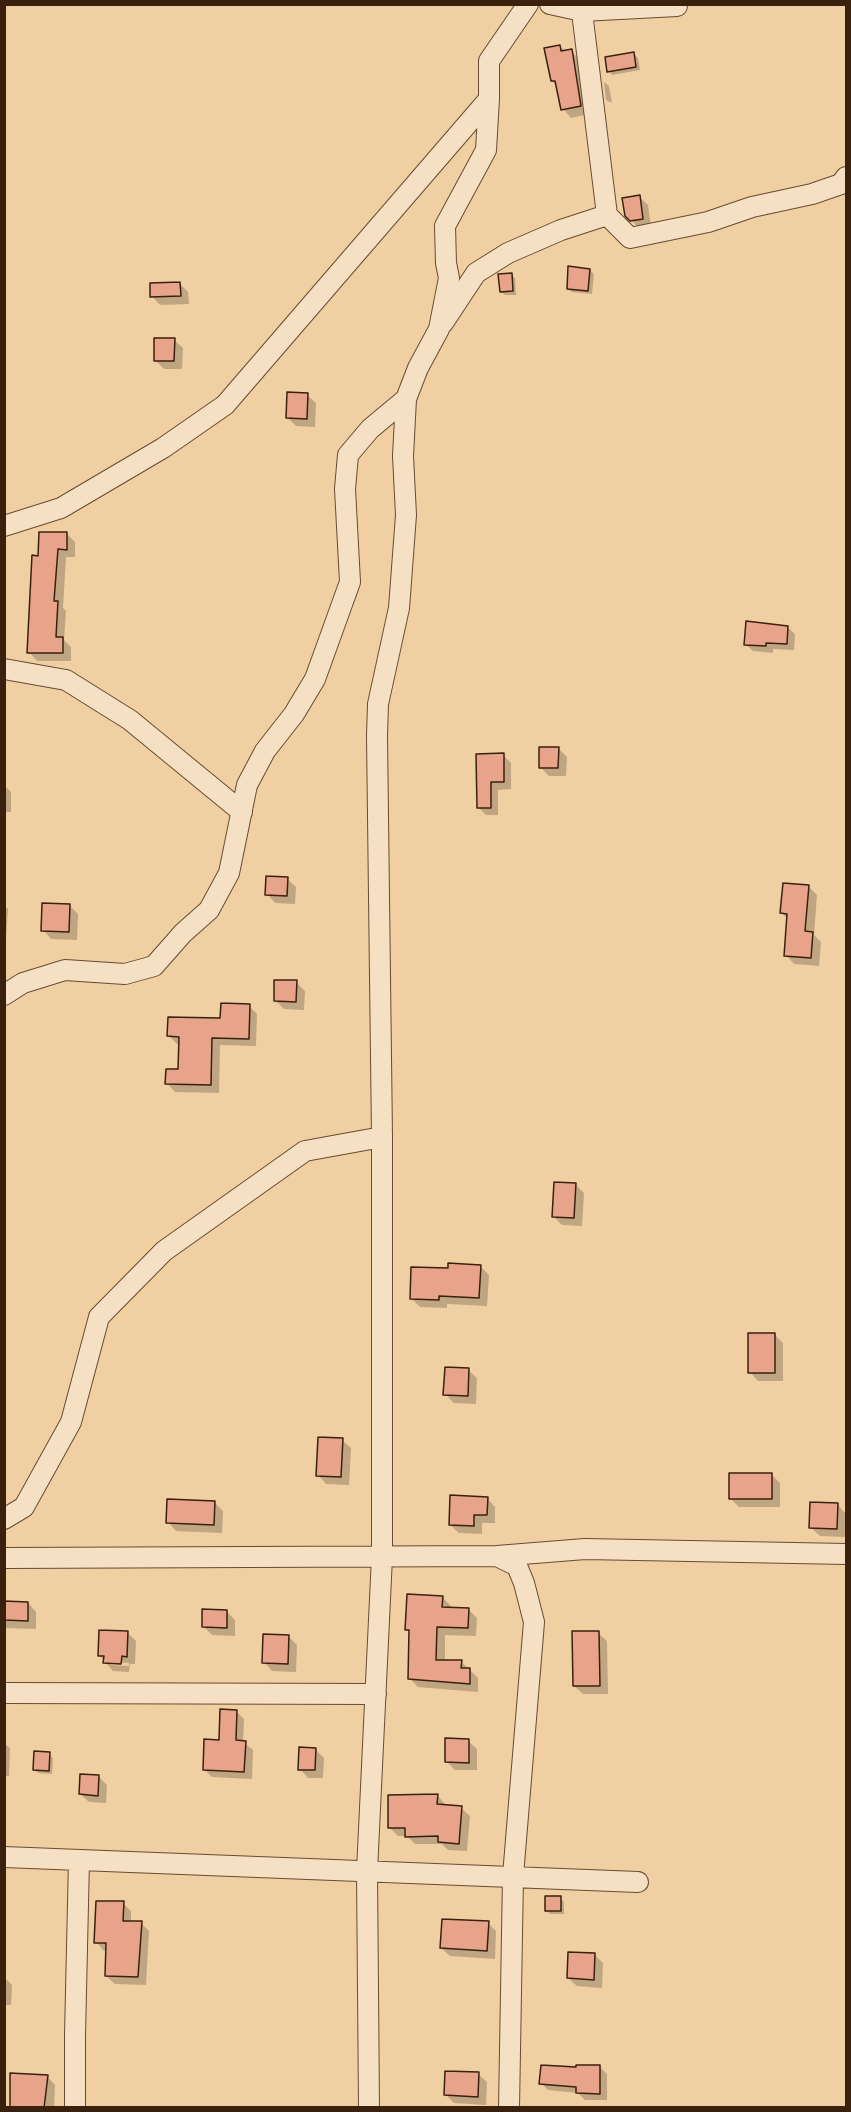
<!DOCTYPE html>
<style>
body{margin:0}
#map{position:relative;width:851px;height:2112px;overflow:hidden;background:#f0cfa3;font-family:"Libre Caslon Text",serif}
canvas{display:block}
.frame{position:absolute;inset:0;border:6px solid #39210d;pointer-events:none}
</style>
<div id="map">
<canvas width="851" height="2112"></canvas>
<div class="frame"></div>
</div>
<script>
const ctx = document.querySelector('canvas').getContext('2d');
ctx.lineJoin = 'round';
function paint(path, color) { ctx.fillStyle = color; ctx.fill(path, 'evenodd'); }
const poly = rows => new Path2D(rows.map(r => 'M' + r).join(''));
function stroke(path, color, width, dash) { ctx.strokeStyle = color; ctx.lineWidth = width; ctx.lineCap = dash ? 'butt' : 'round'; ctx.setLineDash(dash || []); ctx.stroke(path); }
paint(poly([
 [560,46,566,52,571,51,580,60,589,114,571,118,563,109,557,86,552,81],
 [634,54,638,58,640,70,612,75,609,71],
 [604,82,609,86,612,103,606,100],
 [639,197,648,205,651,227,640,229,626,215],
 [590,270,594,274,592,294,572,292,568,289],
 [511,274,515,278,516,295,505,295,501,292],
 [180,284,188,292,189,304,160,305,152,296],
 [174,340,183,348,182,369,164,369,155,360],
 [307,395,316,403,315,427,296,426,287,417],
 [67,534,75,542,75,557,66,557,63,608,66,611,64,640,71,647,71,661,37,661,29,652,40,558],
 [787,627,795,634,794,650,773,649,773,653,753,651,745,644],
 [558,748,567,757,566,776,549,776,540,767],
 [503,755,511,763,511,789,498,790,498,815,486,815,478,807],
 [4,785,11,792,11,812,4,812],
 [287,879,296,887,295,904,275,903,267,894],
 [808,886,817,895,814,935,821,942,819,966,794,964,786,955,788,920,782,913],
 [69,905,78,914,77,940,51,939,43,930],
 [4,906,8,909,6,938,4,938],
 [296,982,305,991,304,1010,284,1009,275,1000],
 [249,1006,257,1014,256,1046,220,1045,219,1093,175,1092,167,1083,180,1070,180,1044,177,1044,169,1036,222,1020],
 [576,1185,584,1193,582,1226,562,1225,553,1216],
 [480,1266,489,1275,487,1306,447,1304,447,1308,420,1307,411,1298,450,1270],
 [774,1334,783,1343,783,1381,758,1381,750,1372],
 [468,1370,477,1378,476,1404,454,1403,445,1394],
 [342,1440,351,1448,349,1485,326,1484,318,1475],
 [772,1475,780,1483,780,1507,739,1507,730,1498],
 [487,1498,495,1507,495,1523,482,1523,482,1534,459,1533,450,1525],
 [215,1503,223,1511,222,1533,176,1531,168,1522],
 [837,1504,845,1513,845,1537,820,1536,811,1528],
 [442,1597,451,1606,451,1609,468,1609,477,1618,476,1636,445,1635,445,1661,461,1662,469,1669,478,1678,478,1692,418,1687,409,1678,411,1633,407,1629],
 [4,1603,28,1603,36,1612,36,1629,4,1628],
 [227,1612,235,1620,235,1636,212,1635,204,1627],
 [128,1633,136,1641,135,1664,130,1664,129,1672,113,1671,99,1655],
 [108,1662,129,1663,129,1666,111,1665],
 [598,1633,607,1641,608,1694,583,1694,574,1686],
 [288,1636,297,1645,296,1672,272,1671,264,1662],
 [236,1711,244,1719,243,1742,253,1750,252,1779,212,1777,205,1770],
 [468,1741,477,1749,477,1770,455,1770,446,1761],
 [4,1743,10,1748,9,1776,4,1776],
 [315,1749,324,1758,323,1778,308,1778,300,1769],
 [49,1754,53,1758,52,1774,38,1773,34,1770],
 [98,1776,107,1785,106,1803,89,1802,80,1794],
 [437,1795,445,1804,445,1806,461,1808,470,1816,467,1851,448,1850,442,1844,415,1844,407,1836,398,1836,390,1828],
 [560,1898,564,1902,564,1914,550,1914,546,1910],
 [123,1903,131,1911,131,1922,141,1923,149,1931,146,1985,115,1984,106,1976,107,1951,104,1951,96,1942],
 [488,1923,496,1931,495,1959,450,1956,441,1948],
 [595,1955,603,1963,602,1988,577,1986,568,1978],
 [4,1977,12,1985,11,2005,4,2005],
 [600,2067,607,2074,607,2100,585,2100,578,2093,548,2090,541,2083,578,2069],
 [478,2074,487,2082,486,2105,454,2103,446,2095],
 [47,2076,55,2085,54,2108,11,2108]
]), '#0003');
const building = poly([
 [560,45,561,51,572,49,581,106,561,110,555,81,551,81,544,48,560,45],
 [634,52,636,67,607,72,605,57,634,52],
 [640,195,643,219,630,221,625,216,622,198,640,195],
 [568,266,590,269,588,291,567,289,568,266],
 [512,273,513,291,500,292,498,274,512,273],
 [180,282,181,296,150,297,150,283,180,282],
 [154,338,175,338,174,361,154,361,154,338],
 [287,392,308,393,307,419,286,418,287,392],
 [39,532,67,532,67,550,58,549,54,601,58,601,56,637,63,637,63,653,27,653,32,555,38,556,39,532],
 [746,621,788,626,787,644,766,643,766,646,744,645,746,621],
 [539,747,559,747,558,768,539,768,539,747],
 [504,753,504,782,491,782,491,808,477,808,476,754,504,753],
 [266,876,288,877,287,896,265,895,266,876],
 [783,883,809,885,805,931,813,932,811,958,784,956,787,914,780,913,783,883],
 [42,903,70,904,69,932,41,931,42,903],
 [274,980,297,980,296,1002,274,1001,274,980],
 [221,1003,250,1004,249,1039,212,1038,211,1085,165,1084,166,1069,178,1069,179,1037,167,1036,168,1017,220,1018,221,1003],
 [554,1182,576,1183,574,1218,552,1217,554,1182],
 [448,1263,481,1265,479,1298,439,1296,439,1300,410,1299,411,1267,448,1268,448,1263],
 [748,1333,775,1333,775,1373,748,1373,748,1333],
 [445,1367,469,1368,468,1396,443,1395,445,1367],
 [318,1437,343,1438,341,1477,316,1476,318,1437],
 [729,1473,772,1473,772,1499,729,1499,729,1473],
 [450,1495,488,1497,487,1515,474,1515,474,1526,449,1525,450,1495],
 [167,1499,215,1501,214,1525,166,1523,167,1499],
 [810,1502,838,1503,837,1529,809,1528,810,1502],
 [407,1594,443,1596,442,1607,469,1608,468,1628,437,1627,436,1660,462,1660,461,1668,470,1668,470,1684,408,1679,409,1630,405,1630,407,1594],
 [4,1601,28,1602,28,1621,4,1620,4,1601],
 [202,1609,227,1610,227,1628,202,1627,202,1609],
 [99,1630,128,1631,127,1657,122,1656,121,1664,103,1663,104,1656,98,1656,99,1630],
 [572,1631,599,1631,600,1686,573,1686,572,1631],
 [263,1634,289,1635,288,1664,262,1663,263,1634],
 [220,1709,237,1710,236,1740,246,1741,244,1772,203,1770,204,1739,219,1740,220,1709],
 [445,1738,469,1739,469,1763,445,1762,445,1738],
 [299,1747,316,1748,315,1770,298,1770,299,1747],
 [34,1751,50,1752,49,1771,33,1770,34,1751],
 [80,1774,99,1775,98,1796,79,1794,80,1774],
 [438,1794,437,1804,462,1806,459,1844,438,1842,438,1836,405,1837,405,1828,388,1828,388,1795,438,1794],
 [545,1896,561,1896,561,1911,545,1911,545,1896],
 [96,1901,124,1901,123,1921,142,1921,138,1977,105,1976,106,1943,94,1943,96,1901],
 [442,1919,489,1921,487,1951,440,1948,442,1919],
 [568,1952,595,1953,594,1980,567,1978,568,1952],
 [541,2065,576,2067,576,2065,600,2065,600,2094,576,2093,576,2087,539,2084,541,2065],
 [445,2071,479,2072,478,2097,444,2095,445,2071],
 [10,2073,48,2075,44,2108,10,2108,10,2073]
]);
paint(building, '#e8a48a');
stroke(building, '#39210d', 1.5);
const minor = poly([
 [550,4,582,11,677,6],
 [581,4,607,215,630,238,708,222,752,207,812,194,841,184,846,177],
 [443,323,476,273,508,253,561,230,607,215],
 [4,526,61,508,163,448,225,405,489,99,489,61,528,4],
 [4,669,66,680,130,720,242,812],
 [4,995,23,983,65,970,125,974,154,966,183,933,209,910,229,873,247,785,265,751,294,714,315,679,350,582,345,489,348,455,370,429,406,399,418,368,439,329,449,278,446,263,445,226,486,150,489,99],
 [4,1519,24,1507,71,1422,99,1317,164,1251,305,1151,382,1137],
 [497,1556,517,1566,524,1583,534,1622,513,1876,509,2108],
 [4,1558,497,1556,585,1549,846,1554],
 [4,1693,376,1694],
 [4,1857,638,1882],
 [75,2108,75,2035,79,1860],
 [369,2108,367,1871,382,1557,382,1137,377,736,378,704,399,608,406,515,403,456,406,399]
]);
stroke(minor, '#674c32', 22);
stroke(minor, '#f5e0c3', 20);
</script>
